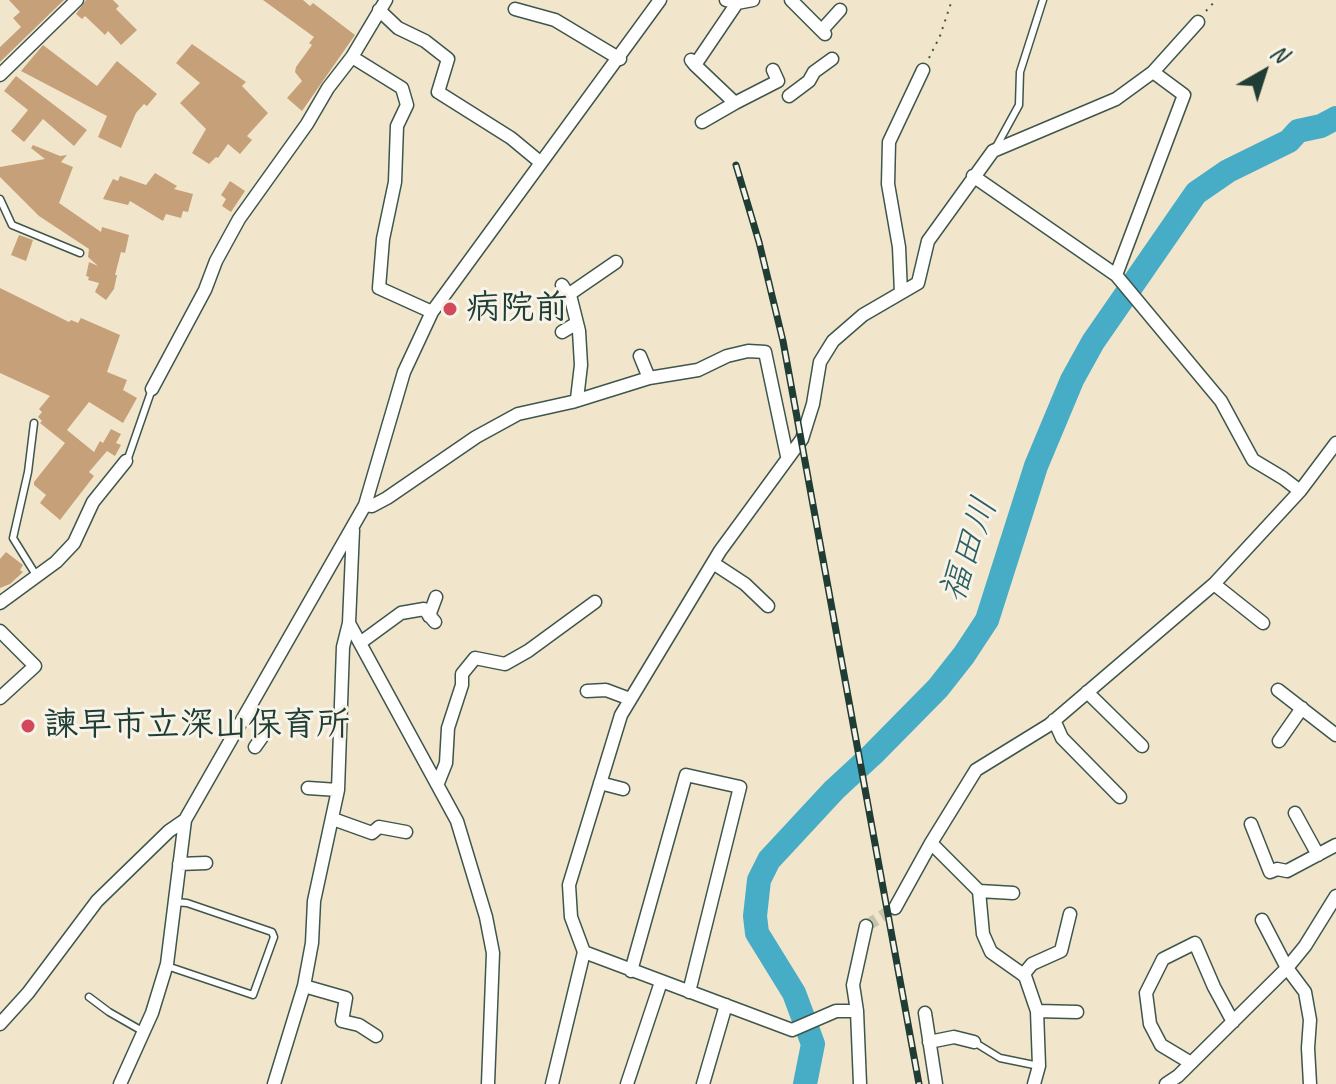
<!DOCTYPE html>
<meta charset="utf-8">
<style>
body{margin:0}
#map{position:relative;width:1336px;height:1084px;overflow:hidden;background:#f1e6cc;font-family:Caveat,sans-serif}
canvas{display:block}
.north{position:absolute;left:1224px;top:32px;width:80px;height:80px;-webkit-text-stroke:6px #f7f3e8;paint-order:stroke;rotate:39deg;font-size:22px;font-weight:700;line-height:32px;text-align:center;color:#1f3d34}
.north::after{content:'';display:block;margin:auto;width:28px;height:36px;background:#1f3d34;clip-path:polygon(50% 0,100% 100%,50% 72%,0 100%)}
</style>
<div id="map">
<canvas width="1336" height="1084"></canvas>
<div class="north">N</div>
</div>
<script>
const ctx = document.querySelector('canvas').getContext('2d');
ctx.lineJoin = 'round';
const poly = rows => new Path2D(rows.map(r => 'M' + r).join(''));
function stroke(path, color, width, dash) { ctx.strokeStyle = color; ctx.lineWidth = width; ctx.lineCap = dash ? 'butt' : 'round'; ctx.setLineDash(dash || []); ctx.stroke(path); }
function paint(path, color) { ctx.fillStyle = color; ctx.fill(path, 'evenodd'); }
function label(font, color, halo, rows, align = 'center') {
  ctx.font = font + ' Caveat,"Klee One",sans-serif'; ctx.lineWidth = 6; ctx.setLineDash([]); ctx.textBaseline = 'middle'; ctx.strokeStyle = halo; ctx.fillStyle = color; for (const [text, x, y, turn = 0] of rows) {
    ctx.save(); ctx.translate(x, y); ctx.rotate((+turn || 0) * Math.PI / 180); ctx.textAlign = isNaN(turn) ? turn : align; if (halo) ctx.strokeText(text, 0, 0); ctx.fillText(text, 0, 0); ctx.restore();
  }
}
stroke(poly([
 [805,1084,813,1044,794,993,757,933,755,916,759,880,769,860,834,790,873,754,938,688,964,655,987,620,1036,466,1072,380,1093,342,1196,193,1228,171,1289,141,1298,131,1321,126,1336,118]
]), '#47acc6', 24);
paint(poly([
 [9,0,64,0,0,62,0,47,21,27,13,18,20,12],
 [86,0,113,0,119,6,116,9,137,30,121,45,108,31,105,35,85,16,82,19,76,14],
 [263,0,303,0,310,6,313,3,355,35,302,111,287,98,302,81,295,72,296,67,312,45,309,43,314,37],
 [192,44,246,82,242,86,268,113,247,136,252,140,240,154,228,144,218,158,216,157,209,164,192,153,206,129,180,103,200,83,176,63],
 [43,45,97,86,117,61,157,94,147,106,144,104,136,113,121,148,98,137,107,116,21,71],
 [16,76,87,130,74,146,43,119,24,142,11,131,28,110,4,91],
 [33,145,60,156,67,155,61,162,73,167,59,203,101,232,102,227,129,235,125,253,121,252,115,275,117,275,114,289,106,300,95,292,99,283,88,280,89,277,86,276,89,262,98,266,88,257,89,249,39,216,0,177,0,167,45,159,31,148],
 [155,173,177,186,174,189,193,194,188,212,183,211,181,218,166,214,163,221,130,201,128,205,103,199,113,179,118,181,120,176,146,185],
 [230,181,245,191,231,212,222,206,226,199,221,195],
 [19,235,33,240,26,261,11,255],
 [0,288,69,322,71,320,78,323,81,318,120,335,107,372,127,380,123,390,137,398,123,423,89,402,67,430,94,452,100,441,103,443,111,429,121,434,116,443,121,445,115,456,107,451,89,472,94,476,60,520,40,503,46,495,34,485,34,482,65,443,40,423,42,421,38,417,42,412,39,409,50,396,0,373],
 [6,552,23,565,20,570,23,572,10,584,0,588,0,559]
]), '#c6a078');
stroke(poly([
 [866,926,895,908]
]), '#c7c4ae', 12, [12, 6]);
const lane = poly([
 [996,147,1019,105,1020,72,1043,0],
 [0,199,12,225,80,253],
 [34,423,28,472,13,538,36,575],
 [127,461,152,389],
 [167,966,253,995,274,937,272,932,187,903,174,902],
 [89,997,109,1012,144,1032],
 [974,1042,1000,1058,1039,1066]
]);
const street = poly([
 [726,0,737,3,753,0],
 [791,0,825,34],
 [515,9,555,20,620,59],
 [379,10,398,28,425,41,448,59,438,92,511,138,540,162],
 [822,30,840,10],
 [352,57,402,88,407,105,397,126,395,182,383,239,379,288,432,312],
 [691,60,695,65,737,3],
 [695,65,735,103,702,122],
 [0,75,77,0],
 [789,96,809,81,814,72,832,59],
 [735,103,778,81,773,70],
 [973,176,1116,275,1221,401,1253,460,1283,478,1300,491],
 [1116,275,1184,95,1153,72],
 [562,285,571,299,579,331,581,365,577,399],
 [901,293,899,247,888,184,889,142,923,70],
 [568,295,616,262],
 [562,332,577,323],
 [640,356,649,378],
 [152,389,205,290,216,261,239,219,307,124,328,88,352,57,386,0],
 [365,505,372,506,387,498,476,437,518,414,572,402,649,378,698,370,727,356,748,351,765,352,787,456],
 [713,563,745,584,768,606],
 [1214,584,1263,623],
 [0,603,56,562,74,543,93,502,126,461],
 [429,616,436,597],
 [349,623,457,821,486,917,493,953,488,1084],
 [0,631,35,666,0,698],
 [360,643,401,613,424,609,435,622],
 [1278,690,1336,735],
 [587,691,606,690,630,699],
 [1087,692,1142,746],
 [246,713,267,730,255,747],
 [1054,720,1062,738,1120,797],
 [1279,741,1302,708],
 [438,783,446,763,448,728,462,685,462,674,475,658,505,664,528,651,595,602],
 [600,783,623,789],
 [308,788,338,790],
 [1295,813,1318,855],
 [333,819,372,833,379,827,406,832],
 [1251,824,1270,872,1277,869,1287,871,1336,845],
 [931,843,979,891,983,934,991,952,1025,976,1037,1011,1039,1066,1034,1084],
 [179,864,206,863],
 [979,891,1013,893],
 [895,908,931,843,976,770,1049,725,1214,584,1300,491,1336,443],
 [1262,920,1287,968,1305,992,1310,1020,1308,1048,1310,1084],
 [584,952,792,1030,836,1011,857,1011],
 [631,971,686,775,740,787,689,992],
 [1023,975,1032,964,1061,951,1070,914],
 [304,986,346,998,342,1021,359,1025,376,1036],
 [1037,1011,1077,1012],
 [925,1013,936,1084],
 [0,1024,28,993,97,901,169,831,185,820],
 [929,1042,954,1037,974,1042],
 [1191,1063,1161,1045,1150,1024,1146,993,1163,959,1195,943,1214,987,1233,1022],
 [120,1084,152,1013,167,964,185,820,365,505,404,372,432,312,660,0],
 [274,1084,304,986,312,943,314,901,338,790,343,647,349,623,353,530],
 [552,1084,584,952,571,917,569,885,621,715,720,551,802,439,813,404,820,362,833,341,863,315,918,283,928,241,993,151,1116,99,1153,72,1198,22],
 [627,1084,661,982],
 [703,1084,726,1005],
 [860,1084,857,1011,853,985,866,926],
 [1166,1084,1178,1076,1287,968,1305,946,1336,896]
]);
stroke(lane, '#3e564b', 9);
stroke(street, '#3e564b', 15);
stroke(poly([
 [1206,11,1216,0],
 [929,58,940,36,952,0]
]), '#3e564b', 2, [2, 6]);
stroke(lane, '#fff', 6);
stroke(street, '#fff', 12);
const rail = poly([
 [736,165,759,242,783,341,919,1084]
]);
stroke(rail, '#1f3d34', 7);
stroke(rail, '#f7f3e8', 4, [12]);
for (const [x, y, r, color] of [
 [450,309,8,"#d1495b"],
 [28,726,8,"#d1495b"]
]) { const dot = new Path2D(); dot.arc(x, y, r, 0, 2 * Math.PI); ctx.fillStyle = color; ctx.fill(dot); stroke(dot, '#f7f3e8', 3); }
label('bold 34px', '#1f3d34', '#f7f3e8', [
 ["病院前",466,309],
 ["諫早市立深山保育所",44,726]
], 'left');
label('italic 36px', '#2b5e60', '#f7f3e8', [
 ["福田川",970,550,-71]
]);
</script>
